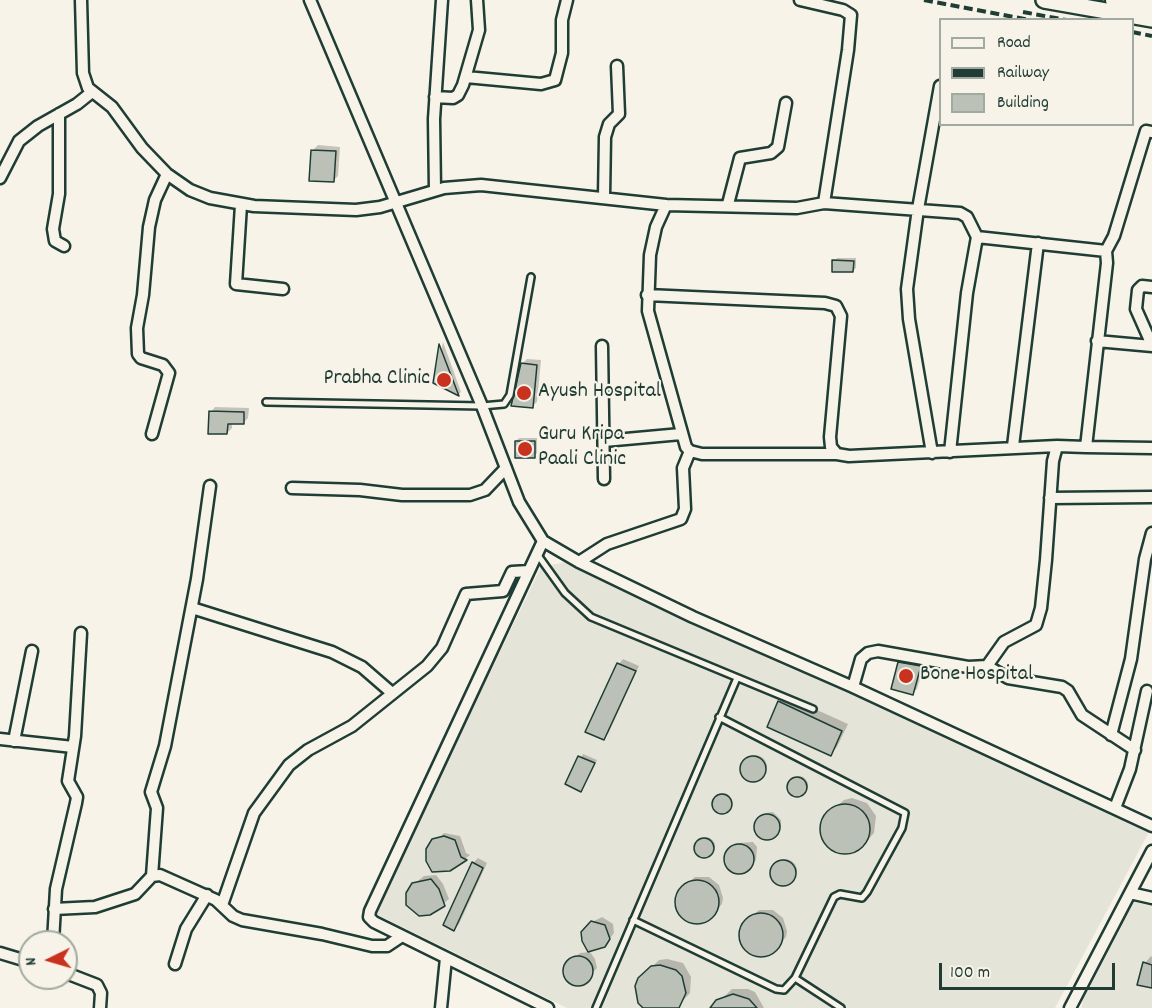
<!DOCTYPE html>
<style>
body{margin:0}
#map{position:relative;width:1152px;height:1008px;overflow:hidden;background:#f7f3e8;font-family:Dekko,sans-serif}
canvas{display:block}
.legend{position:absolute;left:939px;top:18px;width:195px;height:108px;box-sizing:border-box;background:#f7f3e8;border:2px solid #a1aaa0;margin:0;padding:8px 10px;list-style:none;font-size:18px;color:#1f3d34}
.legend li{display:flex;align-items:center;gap:12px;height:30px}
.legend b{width:30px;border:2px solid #a1aaa0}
.north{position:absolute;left:18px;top:930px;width:60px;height:60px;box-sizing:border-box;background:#f7f3e8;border:2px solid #a1aaa0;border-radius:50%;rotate:265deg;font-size:16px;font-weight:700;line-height:24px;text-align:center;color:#1f3d34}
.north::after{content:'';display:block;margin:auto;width:21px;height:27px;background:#c8321e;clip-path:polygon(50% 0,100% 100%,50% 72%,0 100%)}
.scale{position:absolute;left:939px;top:963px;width:176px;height:27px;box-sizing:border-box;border:3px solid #1f3d34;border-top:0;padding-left:8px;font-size:18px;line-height:21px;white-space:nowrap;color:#1f3d34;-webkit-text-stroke:4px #f7f3e8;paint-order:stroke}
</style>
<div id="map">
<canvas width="1152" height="1008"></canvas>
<ul class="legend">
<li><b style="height:8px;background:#f7f3e8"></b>Road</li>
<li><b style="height:8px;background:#1f3d34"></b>Railway</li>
<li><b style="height:16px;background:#bbc1b6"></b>Building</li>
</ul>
<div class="north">N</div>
<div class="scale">100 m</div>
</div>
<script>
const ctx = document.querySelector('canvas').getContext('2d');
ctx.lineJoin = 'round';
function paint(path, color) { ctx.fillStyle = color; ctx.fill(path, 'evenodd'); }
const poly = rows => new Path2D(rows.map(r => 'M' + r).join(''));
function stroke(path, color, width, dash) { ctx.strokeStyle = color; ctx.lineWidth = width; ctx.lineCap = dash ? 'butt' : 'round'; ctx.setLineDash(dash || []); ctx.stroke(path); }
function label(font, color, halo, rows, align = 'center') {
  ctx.font = font + ' Dekko,sans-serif'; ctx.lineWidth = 4.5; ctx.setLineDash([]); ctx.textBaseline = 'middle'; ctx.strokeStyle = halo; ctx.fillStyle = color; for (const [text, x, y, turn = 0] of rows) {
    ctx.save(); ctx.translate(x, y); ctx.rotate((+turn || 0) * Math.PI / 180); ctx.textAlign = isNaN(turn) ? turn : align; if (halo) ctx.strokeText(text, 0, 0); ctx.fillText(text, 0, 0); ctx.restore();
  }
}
paint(poly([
 [566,562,1149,832,1055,1008,567,1008,374,913,541,567],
 [1131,897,1152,902,1152,1008,1082,1008,1083,990]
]), '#e5e4d9');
paint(poly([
 [318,145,340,147,338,176,333,181,313,150],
 [837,258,856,258,856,268,853,271,834,261],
 [443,342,461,392,459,394,435,382],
 [527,359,541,360,537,402,532,406,522,364],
 [215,407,249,408,248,418,243,423,232,422,232,428,227,433,211,412],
 [519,438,537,438,537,453,534,456,516,441],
 [905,658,925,662,917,689,912,694,900,663],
 [623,659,639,666,608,734,603,738,587,731,619,664],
 [786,696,848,724,837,747,830,754,779,702],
 [583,754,597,760,581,790,567,783],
 '743 767a12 12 0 1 1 24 0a12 12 0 1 1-24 0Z',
 '790 785a9 9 0 1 1 18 0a9 9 0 1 1-18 0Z',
 '714 802a9 9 0 1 1 18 0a9 9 0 1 1-18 0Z',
 [852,798,867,803,876,816,874,833,862,847,849,853,835,851,824,841,822,834,824,818,844,800],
 [773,812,781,820,781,827,769,839,760,837,756,825,766,813],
 [444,833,460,836,466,853,470,855,450,870,427,850],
 '697 846a9 9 0 1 1 18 0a9 9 0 1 1-18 0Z',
 [753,842,757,847,756,860,745,871,736,872,729,867,726,854,738,843],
 [478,858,487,863,459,924,454,929,473,863],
 '773 871a12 12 0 1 1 24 0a12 12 0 1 1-24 0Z',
 [436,875,443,884,449,899,430,914,414,912,408,904,415,883,424,876],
 [695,877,709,877,719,885,723,898,722,904,707,920,694,923,682,917,676,898,678,892],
 [759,910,773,910,783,918,787,931,786,937,771,953,758,956,742,945,740,932,742,925],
 [602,917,613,924,614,933,604,946,590,923],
 [590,952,595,959,597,968,582,984,575,984,566,976,567,964,580,953],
 [1151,956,1152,957,1152,987,1145,963],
 [667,959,683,963,691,977,690,993,676,1008,645,1008,640,979,659,960],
 [732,989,748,989,755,992,764,1008,712,1008]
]), '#0003');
const building = poly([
 [311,150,336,151,334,182,309,181,311,150],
 [832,260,854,261,853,272,832,272,832,260],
 [439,344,459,396,433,383,439,344],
 [521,363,537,365,533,408,511,406,521,363],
 [209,411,244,412,244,424,228,424,227,434,208,434,209,411],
 [515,441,535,441,535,458,515,458,515,441],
 [898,662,921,666,913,695,891,689,898,662],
 [617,663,636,671,604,740,585,732,617,663],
 [778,701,842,731,831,756,767,727,778,701],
 [578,756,595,763,581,792,565,784,578,756],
 '740 769a13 13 0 1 1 26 0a13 13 0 1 1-26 0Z',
 '787 787a10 10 0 1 1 20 0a10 10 0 1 1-20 0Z',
 '712 804a10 10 0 1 1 20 0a10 10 0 1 1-20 0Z',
 '820 829a25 25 0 1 1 50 0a25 25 0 1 1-50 0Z',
 '754 827a13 13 0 1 1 26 0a13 13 0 1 1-26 0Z',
 [444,836,455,840,461,857,467,860,450,871,432,872,426,861,426,849,432,839,444,836],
 '694 848a10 10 0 1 1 20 0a10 10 0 1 1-20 0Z',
 '724 859a15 15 0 1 1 30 0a15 15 0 1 1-30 0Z',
 '770 873a13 13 0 1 1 26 0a13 13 0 1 1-26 0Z',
 [472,862,483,868,454,931,443,925,472,862],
 [431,879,439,889,445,906,430,915,419,916,406,905,406,893,412,883,431,879],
 '675 902a22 22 0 1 1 44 0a22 22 0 1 1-44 0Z',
 '739 935a22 22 0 1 1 44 0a22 22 0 1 1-44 0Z',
 [591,921,605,925,610,939,605,947,588,952,582,941,581,932,591,921],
 '563 971a15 15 0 1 1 30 0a15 15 0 1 1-30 0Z',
 [1143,962,1152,965,1152,988,1137,985,1143,962],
 [660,965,676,970,682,976,686,993,679,1008,643,1008,638,1003,635,986,638,978,651,966,660,965],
 [733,994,749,999,757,1008,710,1008,716,1000,733,994]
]);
paint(building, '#bbc1b6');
stroke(building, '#1f3d34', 1.5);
const lane = poly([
 [266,402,482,406,504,404,510,395,531,277],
 [537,554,565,593,591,617,813,709],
 [719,717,905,813,902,828,867,892,862,898,840,894,834,897,795,978,841,1008],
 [633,920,776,989,784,990,795,978],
 [596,1008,737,678]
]);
const street = poly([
 [81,0,83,73,88,88,112,107,142,148,167,174,190,190,210,198,254,206,356,210,380,207,444,188,481,185,666,205,656,227,650,255,648,311,686,447,690,451,702,454,837,454],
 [310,0,482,406,519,502,543,541,579,562,693,617,853,687,1152,826],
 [800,0,843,10,851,15,848,50,824,203],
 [466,77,541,84,555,80,562,53,562,20,567,0],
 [435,97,453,98,458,95,463,85,479,30,477,0],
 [59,114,59,194,53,229,55,241,64,246],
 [0,178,19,141,38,126,77,104,92,92],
 [435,190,434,119,442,0],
 [604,197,605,137,609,124,619,114,617,66],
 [728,204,740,158,771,153,778,147,786,103],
 [241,205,236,284,283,289],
 [666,205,797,208,824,203,960,213,967,217,977,237,1106,251,1107,263,1086,447,1057,446,1053,461,1046,560,1041,608,1036,625,1004,642,987,666,968,667,878,651,868,653,861,659,853,687],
 [1106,251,1114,236,1146,131,1152,132],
 [1152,287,1142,286,1138,290,1136,309,1152,345],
 [647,295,825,303,836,306,841,316,830,437,831,447,837,454,849,456,1057,446],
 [1097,341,1152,346],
 [602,346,604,479],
 [152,434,169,373,163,365,141,358,138,354,137,328,143,295,149,227,155,200,167,174],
 [604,441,681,434],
 [1013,446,1038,243],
 [1086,447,1152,448],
 [950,452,967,293,977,237],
 [932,453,909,319,907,289,918,209,940,86],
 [292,488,360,490,402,495,470,495,485,490,506,468],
 [1050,498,1152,497],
 [543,541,370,911,369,917,374,922,548,1008],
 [579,562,607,544,681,519,685,509,683,468,690,451],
 [192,608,332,652,362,667,392,693],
 [987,666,1008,678,1062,687,1068,691,1082,715,1135,750],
 [1111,735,1131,659,1145,559,1152,533],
 [0,739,73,747],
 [14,741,32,651],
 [1115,808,1130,769,1147,691],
 [1152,851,1130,893,1152,898],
 [152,876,157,808,151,792,165,746,197,579,210,486],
 [222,905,254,813,289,765,308,750,352,726,427,666,442,648,466,594,503,591,512,572,529,571],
 [54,909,95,907,135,894,152,876,160,875,216,900,233,916,242,920,322,934,372,946,387,946,402,936],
 [53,942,56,889,76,803,77,797,68,781,75,736,81,633],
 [0,953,30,962],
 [175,964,186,929,207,895],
 [66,973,97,985,101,993,100,1008],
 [441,1008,446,958],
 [1070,1008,1130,893]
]);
const secondary = poly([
 [1044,0,1152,19]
]);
const highway = poly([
 [1116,0,1152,6]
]);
stroke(lane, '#1f3d34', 10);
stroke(street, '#1f3d34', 15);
stroke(secondary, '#1f3d34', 20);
stroke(highway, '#1f3d34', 24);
stroke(lane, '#f7f3e8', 5);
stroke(street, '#f7f3e8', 10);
stroke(secondary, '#f7f3e8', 15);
stroke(highway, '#f7f3e8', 20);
stroke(poly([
 [924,0,1030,20],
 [1023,12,1066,20],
 [1132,32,1152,36]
]), '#1f3d34', 4, [9, 4.5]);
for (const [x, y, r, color] of [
 [444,380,8,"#c8321e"],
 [524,393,8,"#c8321e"],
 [525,449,8,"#c8321e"],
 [906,676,8,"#c8321e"]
]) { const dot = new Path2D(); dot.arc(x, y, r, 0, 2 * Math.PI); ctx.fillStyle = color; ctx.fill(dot); stroke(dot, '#f7f3e8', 2); }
label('22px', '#1f3d34', '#f7f3e8', [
 ["Prabha Clinic",430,380,"right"],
 ["Ayush Hospital",538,393],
 ["Guru Kripa",538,436],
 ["Paali Clinic",538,461],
 ["Bone Hospital",920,676]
], 'left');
</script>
